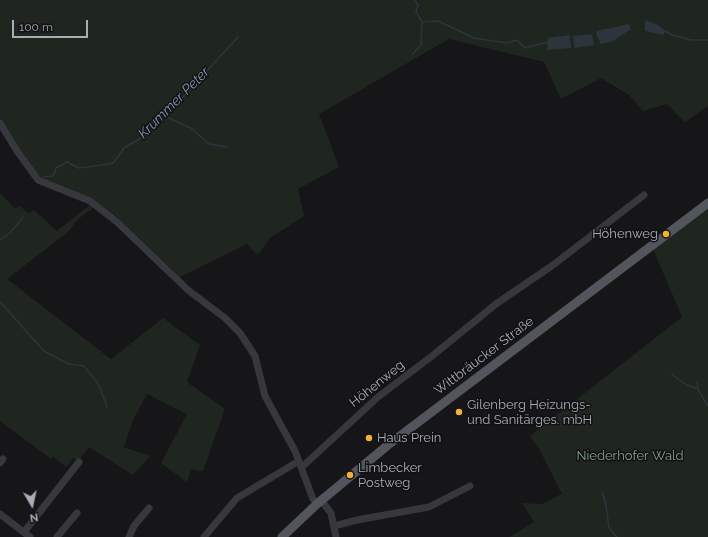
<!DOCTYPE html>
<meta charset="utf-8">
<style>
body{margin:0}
#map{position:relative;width:708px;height:537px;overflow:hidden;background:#161618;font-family:Raleway,sans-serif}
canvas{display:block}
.north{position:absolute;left:12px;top:485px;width:40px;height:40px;-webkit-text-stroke:3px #111113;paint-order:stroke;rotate:171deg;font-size:11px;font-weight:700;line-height:16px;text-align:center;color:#a8adb8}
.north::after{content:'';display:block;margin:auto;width:14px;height:18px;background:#a8adb8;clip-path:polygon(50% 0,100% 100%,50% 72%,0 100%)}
.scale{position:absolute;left:12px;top:20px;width:76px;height:18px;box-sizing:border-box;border:2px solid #a8adb8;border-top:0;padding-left:5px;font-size:12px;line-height:14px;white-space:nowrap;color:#a8adb8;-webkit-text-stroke:3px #111113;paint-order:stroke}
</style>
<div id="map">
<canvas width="708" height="537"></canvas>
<div class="north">N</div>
<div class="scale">100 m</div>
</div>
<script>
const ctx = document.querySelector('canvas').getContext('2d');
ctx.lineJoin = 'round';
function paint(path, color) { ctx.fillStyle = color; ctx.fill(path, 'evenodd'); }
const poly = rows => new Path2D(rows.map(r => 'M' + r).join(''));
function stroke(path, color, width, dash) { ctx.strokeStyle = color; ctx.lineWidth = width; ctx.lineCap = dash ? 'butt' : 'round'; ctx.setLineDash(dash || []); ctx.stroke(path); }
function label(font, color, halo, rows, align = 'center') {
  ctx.font = font + ' Raleway,sans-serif'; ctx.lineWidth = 3; ctx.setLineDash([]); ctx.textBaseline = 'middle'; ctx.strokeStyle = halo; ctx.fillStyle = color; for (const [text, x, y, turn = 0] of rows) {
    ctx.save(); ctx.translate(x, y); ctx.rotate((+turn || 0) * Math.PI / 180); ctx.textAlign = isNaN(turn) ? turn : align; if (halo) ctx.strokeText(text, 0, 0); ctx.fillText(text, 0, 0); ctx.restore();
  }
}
paint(poly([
 [0,0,708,0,708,106,685,122,667,104,643,111,629,95,601,78,561,99,544,62,449,39,319,114,339,167,298,189,304,216,270,238,258,255,247,244,180,277,115,215,90,199,38,179,18,151,0,117],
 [0,193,15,209,19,206,29,213,34,210,57,231,91,204,94,207,77,220,69,231,7,279,111,359,163,318,200,345,187,382,225,409,203,471,191,469,187,482,161,463,187,414,147,394,133,420,124,447,150,456,133,475,89,447,78,461,73,458,66,467,53,457,51,459,0,421],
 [708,209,708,537,509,537,534,522,522,503,542,504,562,494,539,449,530,436,682,317,653,249]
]), '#1e261f');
paint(poly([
 [646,20,658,25,665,31,663,35,645,31,645,22],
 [629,24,631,29,613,41,601,44,596,33,597,31],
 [592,34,594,45,574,48,573,36],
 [570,35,571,48,547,50,548,38]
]), '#2c353c');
stroke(poly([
 [415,0,418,5,416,12,422,22,438,21,474,38,507,43,517,40,525,48,548,42],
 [665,31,672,35,691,40,708,40],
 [413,54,421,45,422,23],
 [164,116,191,128,209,144,227,147],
 [44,177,53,176,56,168,67,162,79,168,110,164,114,162,124,148,146,135,152,123,164,116,177,100,183,97,238,37],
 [0,240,11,232,23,217],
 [0,302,44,351,68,364,84,366,99,385,107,407],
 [672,375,687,385,698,389,708,406],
 [697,382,698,388],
 [602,492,606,505,609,528,617,537]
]), '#2c353c', 1.5);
stroke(poly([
 [0,123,17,151,38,180,90,201,117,222,188,290,225,318,240,333,255,356,265,396,295,451,313,499,317,504],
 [0,463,3,459],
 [302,467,378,397,432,356,496,304,553,265,644,195],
 [321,500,331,513,336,537],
 [0,514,30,537],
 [334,526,357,520,429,507,470,486],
 [24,532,79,462],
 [57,537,77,513],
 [129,537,134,526,149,508],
 [204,537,237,498,299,461]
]), '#37383d', 7);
stroke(poly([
 [282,537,317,504,388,445,708,203]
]), '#53555c', 9);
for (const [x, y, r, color] of [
 [666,234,4,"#f2b134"],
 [459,412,4,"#f2b134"],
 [369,438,4,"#f2b134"],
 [350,475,4,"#f2b134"]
]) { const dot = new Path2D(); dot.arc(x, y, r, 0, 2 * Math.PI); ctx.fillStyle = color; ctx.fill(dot); stroke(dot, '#111113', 1.5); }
label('13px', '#a8adb8', '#111113', [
 ["Höhenweg",658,234,"right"],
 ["Gilenberg Heizungs-",467,405],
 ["und Sanitärges. mbH",467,420],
 ["Haus Prein",377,438],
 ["Limbecker",358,468],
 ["Postweg",358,483]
], 'left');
label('13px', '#a8adb8', '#111113', [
 ["Wittbräucker Straße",484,356,-37],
 ["Höhenweg",377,384,-39]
]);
label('13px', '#7fa381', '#111113', [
 ["Niederhofer Wald",630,456]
]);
label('italic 14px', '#7f9bb3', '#111113', [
 ["Krummer Peter",174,103,-45]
]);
</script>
